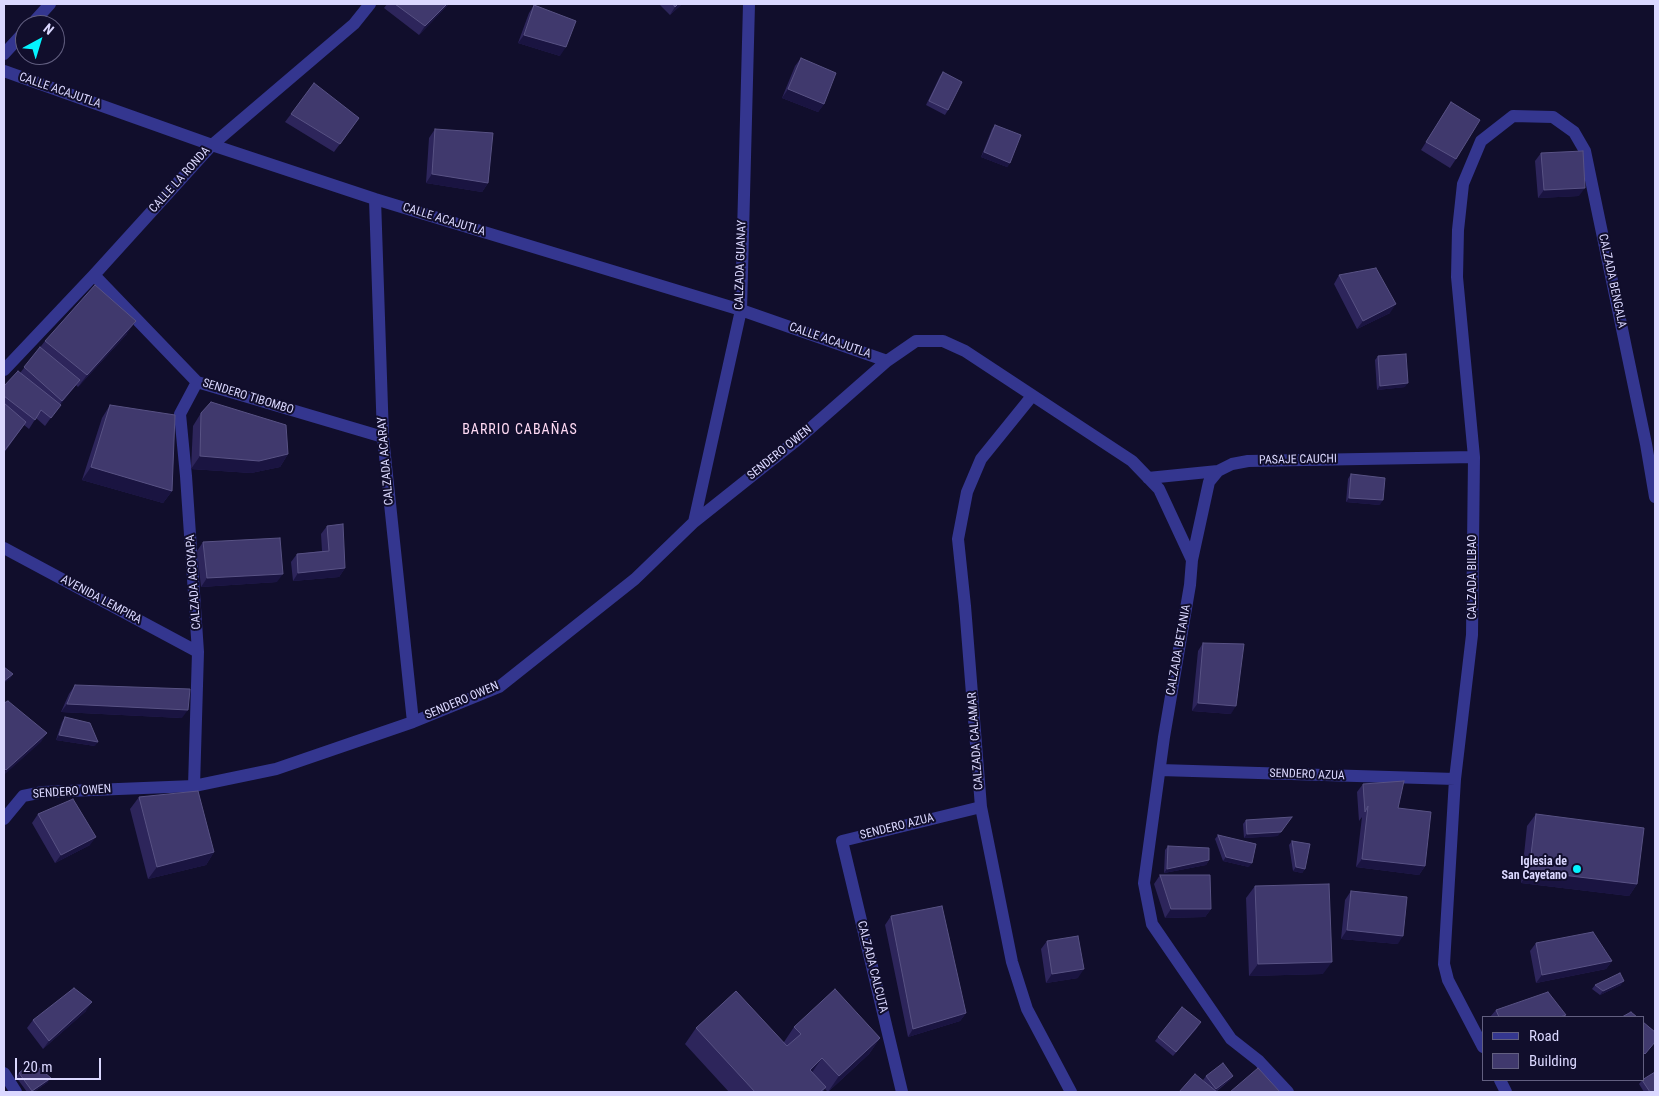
<!DOCTYPE html>
<meta charset="utf-8">
<style>
body{margin:0}
#map{position:relative;width:1659px;height:1096px;overflow:hidden;background:#110e2c;font-family:"Roboto Condensed",sans-serif}
canvas{display:block}
.frame{position:absolute;inset:0;border:5px solid #dbd8ff;pointer-events:none}
.legend{position:absolute;left:1482px;top:1016px;width:162px;height:65px;box-sizing:border-box;background:#110e2c;border:1px solid #625f80;margin:0;padding:6px 9px;list-style:none;font-size:15px;color:#dbd8ff}
.legend li{display:flex;align-items:center;gap:10px;height:25px}
.legend b{width:25px;border:1px solid #625f80}
.north{position:absolute;left:15px;top:15px;width:50px;height:50px;box-sizing:border-box;background:#110e2c;border:1px solid #625f80;border-radius:50%;rotate:39deg;font-size:14px;font-weight:700;line-height:20px;text-align:center;color:#dbd8ff}
.north::after{content:'';display:block;margin:auto;width:18px;height:22px;background:#04f4ff;clip-path:polygon(50% 0,100% 100%,50% 72%,0 100%)}
.scale{position:absolute;left:15px;top:1058px;width:86px;height:22px;box-sizing:border-box;border:2px solid #dbd8ff;border-top:0;padding-left:6px;font-size:15px;line-height:18px;white-space:nowrap;color:#dbd8ff;-webkit-text-stroke:4px #110e2c;paint-order:stroke}
</style>
<div id="map">
<canvas width="1659" height="1096"></canvas>
<div class="frame"></div>
<ul class="legend">
<li><b style="height:6px;background:#34368f"></b>Road</li>
<li><b style="height:14px;background:#40396d"></b>Building</li>
</ul>
<div class="north">N</div>
<div class="scale">20 m</div>
</div>
<script>
const ctx = document.querySelector('canvas').getContext('2d');
ctx.lineJoin = 'round';
const poly = rows => new Path2D(rows.map(r => 'M' + r).join(''));
function stroke(path, color, width, dash) { ctx.strokeStyle = color; ctx.lineWidth = width; ctx.lineCap = dash ? 'butt' : 'round'; ctx.setLineDash(dash || []); ctx.stroke(path); }
function paint(path, color) { ctx.fillStyle = color; ctx.fill(path, 'evenodd'); }
function label(font, color, halo, rows, align = 'center') {
  ctx.font = font + ' "Roboto Condensed",sans-serif'; ctx.lineWidth = 4; ctx.setLineDash([]); ctx.textBaseline = 'middle'; ctx.strokeStyle = halo; ctx.fillStyle = color; for (const [text, x, y, turn = 0] of rows) {
    ctx.save(); ctx.translate(x, y); ctx.rotate((+turn || 0) * Math.PI / 180); ctx.textAlign = isNaN(turn) ? turn : align; if (halo) ctx.strokeText(text, 0, 0); ctx.fillText(text, 0, 0); ctx.restore();
  }
}
stroke(poly([
 [31,25,50,4],
 [4,54,25,31],
 [4,71,212,145,375,199,741,310,887,361],
 [375,199,383,437,413,722],
 [94,275,197,382,383,437],
 [4,370,94,275,212,145,354,24,370,4],
 [1032,396,981,459,967,492,958,539,965,606,981,807,1012,962,1027,1009,1071,1092],
 [1148,478,1218,471],
 [694,522,741,310,749,4],
 [4,548,198,652],
 [1192,560,1209,482,1218,471,1232,464,1248,461,1474,457],
 [1160,770,1455,779],
 [194,786,198,652,186,476,180,414,197,382],
 [4,819,23,796,43,792,194,786,276,769,413,722,499,687,635,579,694,522,797,440,887,361,916,341,943,341,965,351,1132,461,1159,489,1192,560,1190,585,1164,737,1144,883,1152,924,1231,1039,1259,1061,1288,1092],
 [1483,1047,1448,980,1444,964,1455,779,1472,635,1474,457,1457,277,1458,230,1463,184,1481,141,1513,116,1553,117,1574,132,1585,151,1646,444,1655,497],
 [4,1073,16,1092],
 [1500,1080,1506,1092],
 [902,1092,842,841,981,807]
]), '#34368f', 12);
paint(poly([
 [387,4,449,4,419,35,384,8],
 [659,4,682,4,670,15],
 [534,5,560,56,518,43,529,13],
 [801,58,824,104,818,112,782,98,795,66],
 [943,72,948,110,945,115,926,105,940,76],
 [1451,102,1456,159,1450,168,1421,150],
 [291,114,359,118,334,152,285,122],
 [995,125,1010,163,1007,167,981,157,992,129],
 [435,129,488,183,482,192,426,183,429,138],
 [1541,153,1579,196,1538,198,1535,161],
 [1339,275,1390,313,1357,329,1334,284],
 [127,334,78,387,76,385,60,405,45,426,36,418,29,429,24,425,4,453,4,386,20,373,45,341],
 [1378,356,1405,387,1377,390,1375,360],
 [110,405,172,491,163,503,82,480,102,418],
 [201,413,288,454,280,467,251,473,191,469,193,426],
 [1351,474,1380,505,1346,502,1348,479],
 [327,526,345,568,339,577,293,581,291,562,297,554,322,551,321,534],
 [203,542,277,582,201,587,197,551],
 [1203,643,1231,714,1192,711,1198,651],
 [75,685,182,718,61,712,69,694],
 [65,717,95,746,56,740,62,722],
 [1363,784,1425,866,1419,875,1356,867,1362,817,1359,821,1357,792],
 [139,797,214,852,206,865,148,879,130,809],
 [38,814,90,845,55,863,32,823],
 [1536,814,1637,884,1629,896,1521,883,1527,826],
 [1246,820,1278,836,1244,838,1243,824],
 [1218,835,1249,867,1223,861,1215,839],
 [1292,841,1305,869,1302,873,1293,871,1289,845],
 [1168,846,1209,860,1206,865,1164,873,1165,850],
 [1160,875,1211,909,1205,917,1165,918,1154,884],
 [1255,886,1323,974,1249,976,1246,898],
 [1351,891,1398,944,1341,939,1345,900],
 [891,916,966,1013,960,1021,908,1037,885,925],
 [1047,941,1078,978,1046,983,1041,949],
 [1536,943,1612,961,1606,969,1536,983,1530,951],
 [1595,985,1621,985,1600,995,1592,989],
 [1496,1010,1565,1017,1490,1017],
 [86,1011,43,1049,27,1028,33,1020],
 [794,1027,880,1038,869,1054,828,1092,825,1089,822,1092,729,1092,685,1044,696,1028,784,1042],
 [1198,1027,1173,1056,1155,1041,1158,1037],
 [19,1073,48,1082,34,1092,27,1092,16,1077],
 [1206,1076,1233,1076,1230,1080,1216,1092,1203,1080],
 [1642,1080,1655,1092,1644,1092,1639,1084]
]), '#2d255b');
paint(poly([
 [447,4,449,4,419,35,425,26],
 [678,4,682,4,670,15,675,7],
 [524,35,566,47,560,56,518,43],
 [788,89,824,104,818,112,782,98],
 [984,152,1010,163,1007,167,981,157],
 [432,174,488,183,482,192,426,183],
 [1585,188,1579,196,1538,198,1544,190],
 [1396,304,1390,313,1357,329,1363,321],
 [136,321,127,334,78,387,87,375],
 [80,380,74,388,57,409,62,401],
 [1408,383,1405,387,1377,390,1380,386],
 [288,454,280,467,251,473,191,469,200,456],
 [91,467,172,491,163,503,82,480],
 [1349,498,1383,500,1380,505,1346,502],
 [345,568,339,577,293,581,298,573],
 [283,574,277,582,201,587,207,578],
 [13,674,10,679,4,683,4,681],
 [1198,703,1236,706,1231,714,1192,711],
 [67,704,188,710,182,718,61,712],
 [47,733,41,742,4,775,4,773,6,770],
 [59,735,98,742,95,746,56,740],
 [1292,817,1278,836,1244,838,1247,834],
 [96,837,90,845,55,863,61,855],
 [214,852,206,865,148,879,157,867],
 [1226,857,1252,863,1249,867,1223,861],
 [1362,859,1425,866,1419,875,1356,867],
 [1209,860,1206,865,1164,873,1167,869],
 [1296,867,1305,869,1302,873,1293,871],
 [1529,871,1637,884,1629,896,1521,883],
 [1171,909,1211,909,1205,917,1165,918],
 [1347,930,1403,936,1398,944,1341,939],
 [1612,961,1606,969,1536,983,1542,975],
 [1332,962,1323,974,1249,976,1258,964],
 [1084,969,1078,978,1046,983,1052,974],
 [1624,981,1621,985,1600,995,1603,991],
 [92,1002,86,1011,43,1049,49,1041],
 [966,1013,960,1021,908,1037,913,1029],
 [880,1038,869,1054,828,1092,839,1076],
 [822,1058,811,1074,810,1070],
 [1233,1076,1230,1080,1214,1092,1216,1089],
 [51,1078,48,1082,34,1092,31,1092]
]), '#1a1441');
const building = poly([
 [395,4,447,4,425,26,395,4],
 [673,4,678,4,675,7,673,4],
 [534,5,576,21,566,47,524,35,534,5],
 [801,58,836,73,824,104,788,89,801,58],
 [943,72,962,82,948,110,929,101,943,72],
 [314,83,359,118,340,144,291,114,314,83],
 [1451,102,1480,120,1456,159,1426,142,1451,102],
 [995,125,1021,135,1010,163,984,152,995,125],
 [435,129,493,133,488,183,432,174,435,129],
 [1583,151,1585,188,1544,190,1541,153,1583,151],
 [1376,268,1396,304,1363,321,1339,275,1376,268],
 [95,285,136,321,87,375,45,341,95,285],
 [40,347,80,380,62,401,24,367,40,347],
 [1406,354,1408,383,1380,386,1378,356,1406,354],
 [18,371,61,405,51,418,41,410,35,420,4,396,4,386,18,371],
 [211,402,286,425,288,454,259,461,200,456,201,413,211,402],
 [4,403,26,422,5,450,4,449,4,403],
 [110,405,175,415,172,491,91,467,110,405],
 [1351,474,1385,478,1383,500,1349,498,1351,474],
 [343,524,345,568,298,573,297,554,329,551,327,526,343,524],
 [280,538,283,574,207,578,203,542,280,538],
 [1203,643,1244,644,1236,706,1198,703,1203,643],
 [4,667,13,674,4,681,4,667],
 [75,685,190,689,188,710,67,704,75,685],
 [8,701,47,733,6,770,4,768,4,703,8,701],
 [65,717,90,723,98,742,59,735,65,717],
 [1404,781,1398,808,1431,812,1425,866,1362,859,1368,806,1365,812,1363,784,1404,781],
 [198,791,214,852,157,867,139,797,198,791],
 [73,799,96,837,61,855,38,814,73,799],
 [1536,814,1644,828,1637,884,1529,871,1536,814],
 [1292,817,1281,832,1247,834,1246,820,1292,817],
 [1218,835,1256,844,1252,863,1226,857,1218,835],
 [1292,841,1310,844,1305,869,1296,867,1292,841],
 [1168,846,1209,848,1209,860,1167,869,1168,846],
 [1160,875,1210,875,1211,909,1171,909,1160,875],
 [1329,884,1332,962,1258,964,1255,886,1329,884],
 [1351,891,1407,897,1403,936,1347,930,1351,891],
 [942,906,966,1013,913,1029,891,916,942,906],
 [1593,932,1612,961,1542,975,1536,943,1593,932],
 [1078,936,1084,969,1052,974,1047,941,1078,936],
 [1620,973,1624,981,1603,991,1595,985,1620,973],
 [74,988,92,1002,49,1041,33,1020,74,988],
 [835,989,880,1038,839,1076,822,1058,810,1070,826,1087,820,1092,755,1092,696,1028,736,991,787,1046,801,1034,794,1027,835,989],
 [1548,992,1566,1015,1560,1017,1499,1017,1496,1010,1548,992],
 [1182,1007,1201,1022,1176,1052,1158,1037,1182,1007],
 [1631,1012,1637,1017,1622,1017,1631,1012],
 [1643,1022,1655,1032,1655,1042,1645,1054,1643,1052,1643,1022],
 [32,1062,51,1078,32,1091,19,1073,32,1062],
 [1223,1063,1233,1076,1216,1089,1206,1076,1223,1063],
 [1258,1068,1280,1092,1230,1092,1258,1068],
 [1655,1072,1655,1092,1650,1092,1642,1080,1655,1072],
 [1195,1074,1217,1092,1179,1092,1195,1074]
]);
paint(building, '#40396d');
stroke(building, '#585284', 1);
for (const [x, y, r, color] of [
 [1577,869,5,"#04f4ff"]
]) { const dot = new Path2D(); dot.arc(x, y, r, 0, 2 * Math.PI); ctx.fillStyle = color; ctx.fill(dot); stroke(dot, '#110e2c', 2); }
label('12px', '#dbd8ff', '#110e2c', [
 ["CALLE ACAJUTLA",60,91,19],
 ["CALLE LA RONDA",180,180,-48],
 ["CALLE ACAJUTLA",444,220,17],
 ["CALZADA GUANAY",741,265,-88],
 ["CALZADA BENGALA",1612,281,78],
 ["CALLE ACAJUTLA",830,341,19],
 ["SENDERO TIBOMBO",248,397,17],
 ["SENDERO OWEN",780,453,-39],
 ["PASAJE CAUCHI",1298,460,-1],
 ["CALZADA ACARAY",386,461,-95],
 ["CALZADA BILBAO",1473,577,-90],
 ["CALZADA ACOYAPA",194,582,-94],
 ["AVENIDA LEMPIRA",101,600,28],
 ["CALZADA BETANIA",1179,650,-80],
 ["SENDERO OWEN",462,701,-23],
 ["CALZADA CALAMAR",976,741,-94],
 ["SENDERO AZUA",1307,775,2],
 ["SENDERO OWEN",72,792,-4],
 ["SENDERO AZUA",897,827,-14],
 ["CALZADA CALCUTA",872,967,76]
]);
label('bold 12px', '#dbd8ff', '#110e2c', [
 ["Iglesia de",1567,862],
 ["San Cayetano",1567,876]
], 'right');
ctx.letterSpacing = '1px';
label('14px', '#ffdaf4', '#110e2c', [
 ["BARRIO CABAÑAS",520,430]
]);
ctx.letterSpacing = '0px';
</script>
